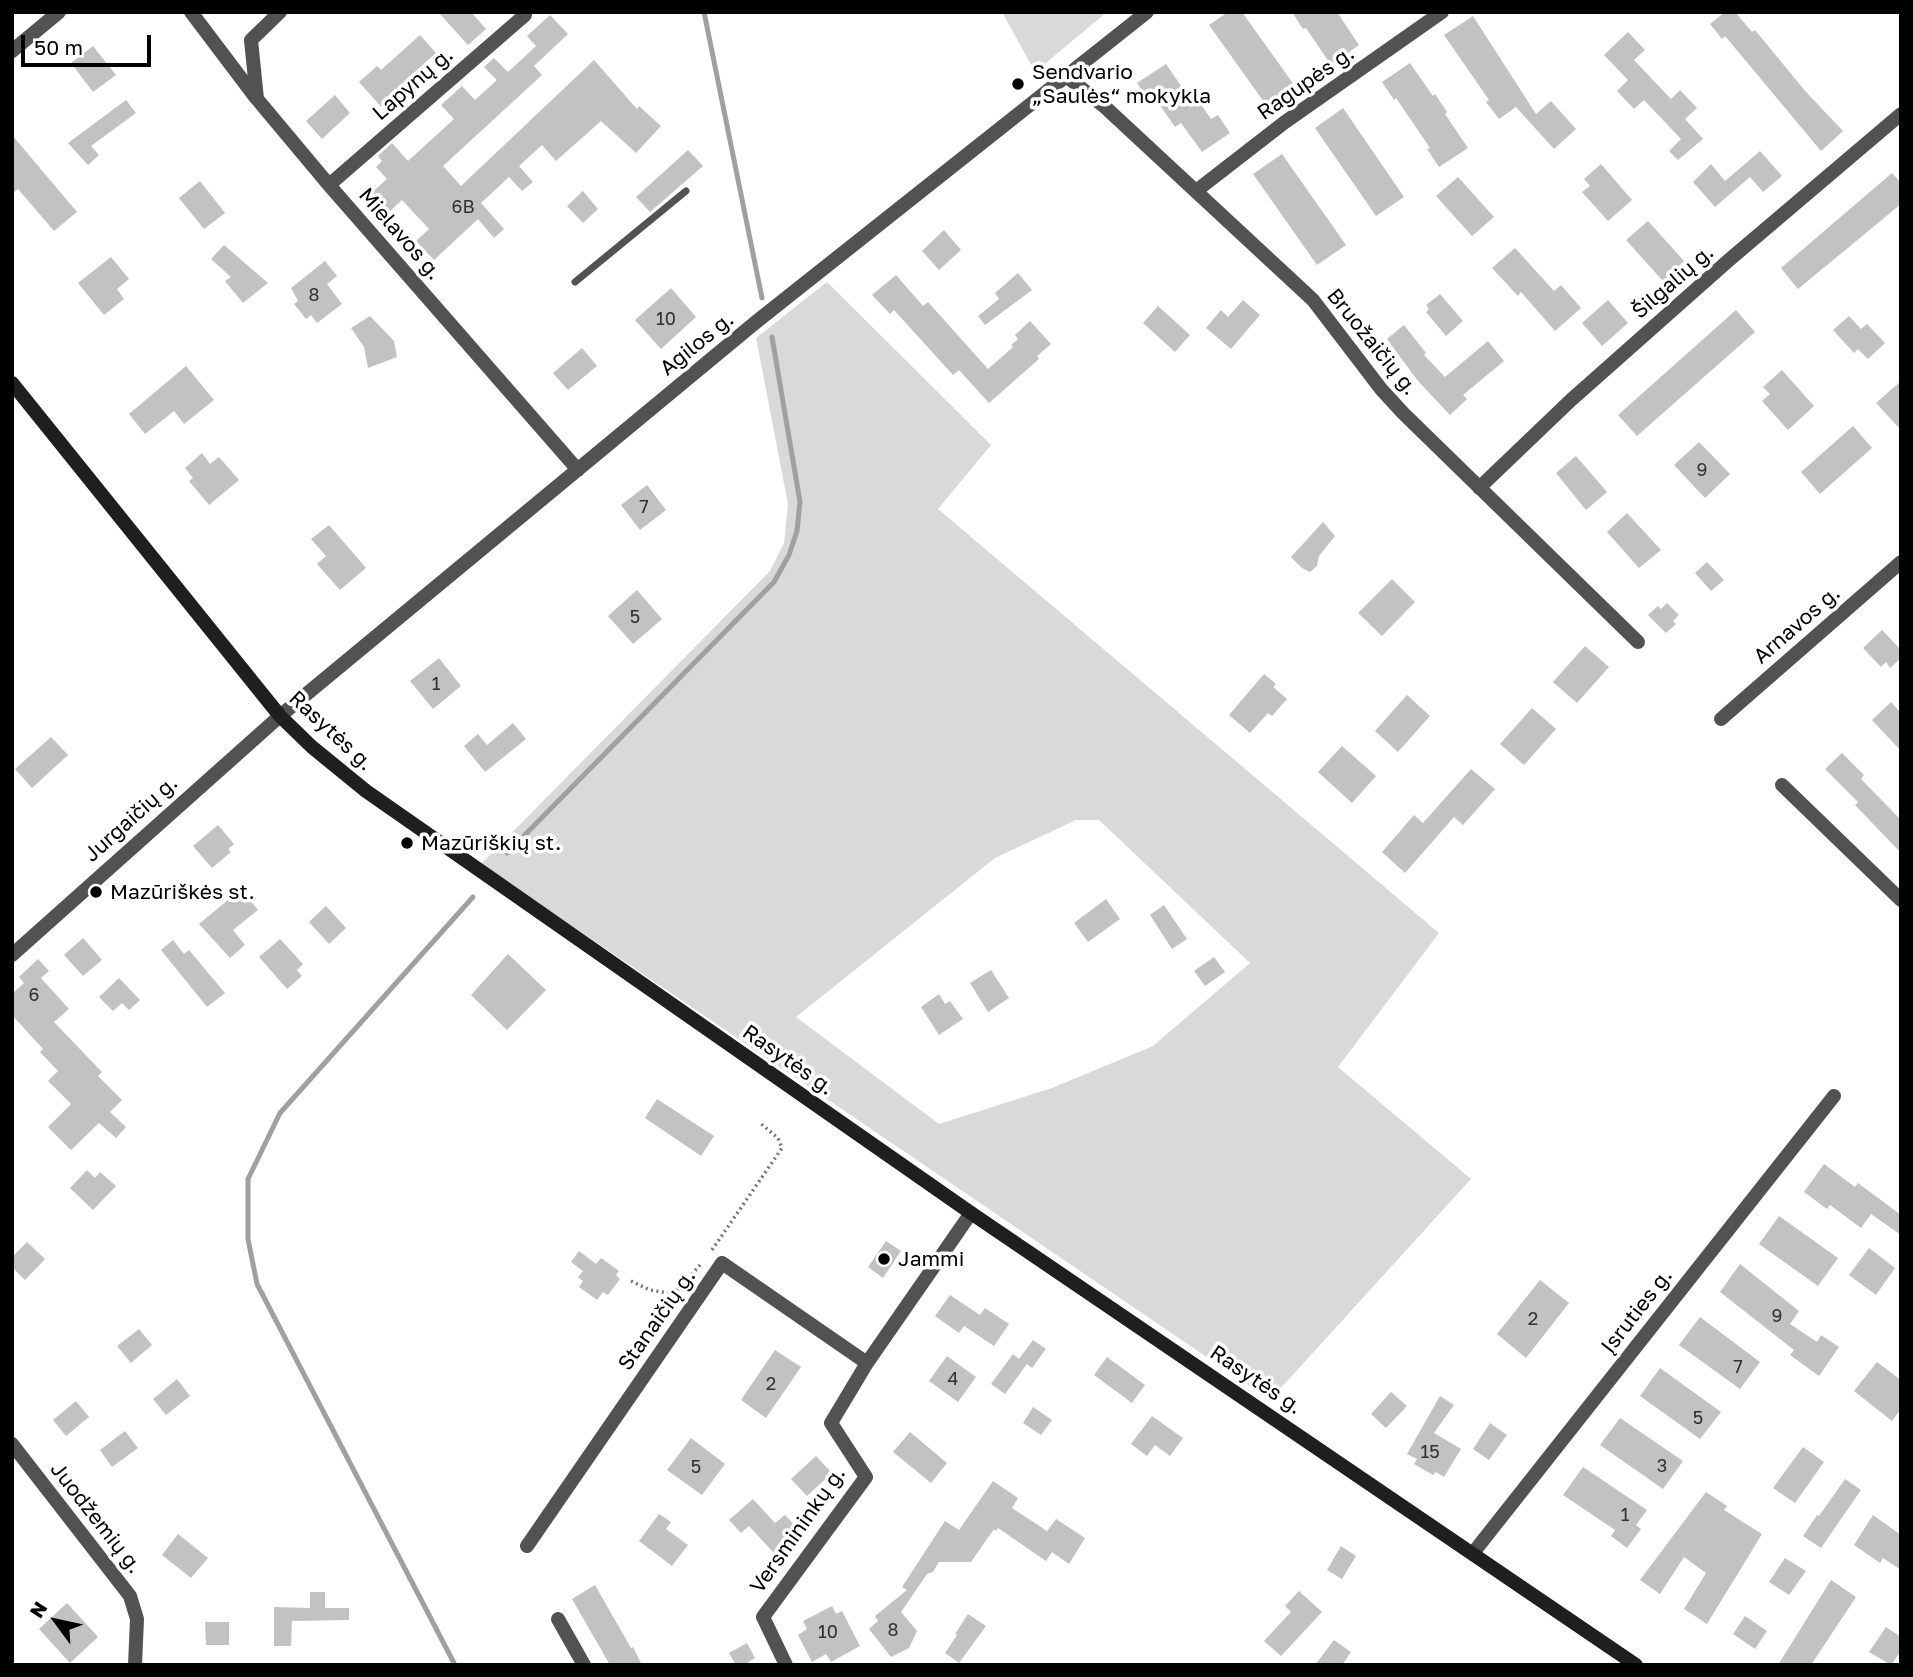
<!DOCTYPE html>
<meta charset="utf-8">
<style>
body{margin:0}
#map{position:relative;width:1913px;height:1677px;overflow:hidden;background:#fff;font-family:"Golos Text",sans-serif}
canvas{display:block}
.frame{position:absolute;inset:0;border:14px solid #000;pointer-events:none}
.north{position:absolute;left:21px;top:1586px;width:70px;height:70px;-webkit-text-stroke:5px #fff;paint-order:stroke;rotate:303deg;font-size:19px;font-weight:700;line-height:28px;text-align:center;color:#000}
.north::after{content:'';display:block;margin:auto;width:24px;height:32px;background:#000;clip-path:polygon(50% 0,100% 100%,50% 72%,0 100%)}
.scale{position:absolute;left:21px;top:35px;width:130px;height:32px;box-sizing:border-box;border:4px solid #000;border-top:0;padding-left:9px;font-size:21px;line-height:24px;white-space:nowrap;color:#000;-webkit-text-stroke:5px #fff;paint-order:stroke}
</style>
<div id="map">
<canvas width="1913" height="1677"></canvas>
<div class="frame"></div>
<div class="north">N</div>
<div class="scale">50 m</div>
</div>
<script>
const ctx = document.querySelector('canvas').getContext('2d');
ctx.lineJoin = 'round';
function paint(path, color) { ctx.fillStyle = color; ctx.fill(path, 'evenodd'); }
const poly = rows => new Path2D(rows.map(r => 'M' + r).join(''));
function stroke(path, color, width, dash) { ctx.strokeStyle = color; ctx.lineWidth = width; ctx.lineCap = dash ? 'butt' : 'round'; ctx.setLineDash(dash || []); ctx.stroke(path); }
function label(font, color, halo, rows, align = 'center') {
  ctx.font = font + ' "Golos Text",sans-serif'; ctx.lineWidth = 7; ctx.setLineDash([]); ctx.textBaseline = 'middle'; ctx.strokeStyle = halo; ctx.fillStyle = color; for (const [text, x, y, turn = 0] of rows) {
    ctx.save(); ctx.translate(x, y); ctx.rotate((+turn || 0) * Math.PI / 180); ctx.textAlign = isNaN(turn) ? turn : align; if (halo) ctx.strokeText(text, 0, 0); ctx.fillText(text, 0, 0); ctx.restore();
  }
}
paint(poly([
 [1002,12,1107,12,1035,72],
 [827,282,991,445,938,509,1439,933,1338,1067,1471,1179,1270,1400,481,864,770,571,784,543,788,504,756,338],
 [1076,820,1099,820,1250,963,1153,1046,1052,1088,939,1124,796,1017,995,858]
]), '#d9d9d9');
stroke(poly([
 [704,12,762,298],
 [507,853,774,582,789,555,797,531,800,502,772,337],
 [455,1665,257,1284,248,1239,248,1179,280,1113,473,897]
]), '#a0a0a0', 5);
paint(poly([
 [438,12,471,12,486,29,468,45],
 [1228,12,1242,12,1297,89,1269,109,1209,25],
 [1292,12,1337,12,1359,45,1331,65,1306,28,1303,29],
 [1725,12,1735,12,1752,32,1755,30,1806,92,1843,131,1821,151,1725,36,1722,39,1710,24],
 [550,15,568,34,534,66,542,75,443,166,461,186,594,60,637,109,639,106,661,126,636,153,601,121,556,161,542,145,519,166,533,182,522,191,509,177,481,203,504,229,494,238,478,219,434,260,416,241,429,229,402,200,388,213,370,194,387,179,376,167,382,161,378,156,392,143,408,161,454,119,441,105,462,86,475,100,497,80,484,67,494,58,508,72,536,46,527,36],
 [1473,16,1536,114,1551,101,1576,129,1554,149,1516,107,1499,119,1486,102,1489,100,1444,35],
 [1628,32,1645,50,1634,60,1671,99,1680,90,1697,108,1685,119,1703,139,1678,160,1669,151,1681,139,1644,100,1634,109,1617,91,1628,80,1604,55],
 [420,35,436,53,397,88,403,95,385,111,359,82,377,66,381,70],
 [93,46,116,75,93,92,71,63],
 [1410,63,1433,96,1435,94,1447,112,1445,114,1468,148,1439,167,1427,149,1430,148,1396,98,1394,100,1382,82],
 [1166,64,1186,93,1191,90,1211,119,1218,115,1230,133,1202,152,1181,123,1175,127,1155,98,1149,101,1137,83],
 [335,95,350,113,322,139,306,121],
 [126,100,136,113,91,146,99,155,88,165,68,143],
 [1343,108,1404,197,1376,216,1315,128],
 [12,135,77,212,54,231,18,189,12,194],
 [688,150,703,166,650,212,636,197],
 [1760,151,1782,176,1763,192,1750,177,1715,207,1693,182,1711,164,1725,181],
 [1282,154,1346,245,1317,265,1253,174],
 [1601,164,1632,200,1608,221,1582,192,1590,186,1584,179],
 [1892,173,1901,183,1901,204,1798,289,1781,268],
 [1458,177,1494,217,1472,236,1436,196],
 [200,181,225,213,204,229,179,198],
 [583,191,598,209,583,223,567,206],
 [1648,221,1684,261,1663,281,1626,240],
 [944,230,961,250,939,270,922,251],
 [224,245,268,283,243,303,225,281,231,277,211,259],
 [1515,248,1554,291,1561,285,1581,308,1555,331,1521,292,1518,296,1492,268],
 [111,257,129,279,117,289,124,299,104,315,78,283],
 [325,261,337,276,327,284,342,304,317,323,311,315,306,319,294,304,298,301,291,288],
 [1018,273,1032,290,985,325,978,316,999,299,995,293],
 [896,275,923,306,928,302,988,369,1013,347,1011,345,1018,339,1015,335,1030,321,1051,344,1037,356,1039,359,989,403,959,370,953,375,894,310,890,314,872,295],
 [671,288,696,317,661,349,635,320],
 [1440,294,1463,321,1446,336,1426,312,1429,309,1426,305],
 [1243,300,1260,315,1231,349,1206,328,1221,310,1228,317],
 [1608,300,1628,323,1602,346,1582,323],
 [1158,306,1190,335,1175,352,1143,323],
 [1736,310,1755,332,1637,436,1618,415],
 [370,316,394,341,397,357,368,368,364,347,351,328],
 [1849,316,1861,329,1867,324,1885,343,1868,359,1858,349,1854,353,1833,330],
 [1404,325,1426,353,1424,355,1445,377,1488,341,1504,361,1463,395,1467,399,1450,415,1418,381,1387,339],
 [582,348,597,366,568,390,553,373],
 [186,366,214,400,184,424,174,411,145,434,129,414],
 [1782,370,1814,406,1788,430,1762,401,1770,394,1763,387],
 [1901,381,1901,430,1876,403],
 [1853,426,1872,448,1820,494,1801,472],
 [1699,442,1730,474,1705,498,1674,465],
 [202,453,210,464,219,457,239,480,209,505,189,481,193,478,185,468],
 [1576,456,1607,492,1586,510,1556,473],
 [647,485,666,510,640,530,621,505],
 [1627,513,1661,550,1639,568,1607,532],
 [1323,522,1335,536,1319,556,1317,566,1310,572,1302,568,1291,557],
 [329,525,366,568,340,590,317,564,326,556,311,539],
 [1707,562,1724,580,1711,591,1695,573],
 [1392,579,1415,602,1382,636,1358,613],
 [637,590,662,619,633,644,608,616],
 [1667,603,1679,615,1673,621,1676,624,1666,633,1648,615,1658,606,1661,609],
 [1882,630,1901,650,1901,658,1890,668,1886,662,1881,667,1863,648],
 [1585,646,1609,667,1577,703,1553,682],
 [439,658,461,686,433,709,410,681],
 [1264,674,1276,684,1273,687,1287,699,1272,716,1268,713,1250,733,1229,715],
 [1407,695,1430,716,1398,752,1375,731],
 [1891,702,1901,713,1901,751,1872,720],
 [1532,708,1556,729,1524,765,1500,744],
 [513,723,526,739,485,772,464,746,478,734,487,745],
 [51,737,68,755,32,788,15,769],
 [1342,746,1376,776,1352,803,1318,772],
 [1842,753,1864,775,1861,779,1901,820,1901,853,1855,805,1858,802,1825,769],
 [1471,769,1495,789,1463,825,1454,817,1405,873,1382,852,1414,815,1423,823],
 [218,825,234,844,228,849,231,852,212,868,193,846],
 [241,889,258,910,233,930,245,945,230,958,199,924],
 [1106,899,1120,919,1088,942,1074,923],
 [1164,905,1187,939,1172,949,1150,915],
 [326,906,346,928,329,944,309,922],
 [83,938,102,960,83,976,64,955],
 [280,939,303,964,297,970,302,976,287,989,259,957],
 [173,940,184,954,189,950,225,993,207,1007,161,950],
 [508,954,546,990,507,1030,471,995],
 [1214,957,1225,972,1205,986,1194,971],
 [38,959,49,971,41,978,69,1009,54,1022,102,1072,98,1076,122,1100,110,1112,126,1127,116,1138,99,1123,71,1150,48,1127,71,1104,48,1081,58,1071,40,1052,43,1049,12,1015,12,994,24,983,19,977],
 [991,970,1009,998,988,1012,970,983],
 [119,978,140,1000,129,1010,122,1003,113,1011,99,997],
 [939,994,945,1004,950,1001,963,1019,939,1035,921,1007],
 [657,1099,714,1136,701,1156,645,1118],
 [1824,1164,1855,1187,1858,1183,1901,1215,1901,1235,1871,1214,1861,1228,1830,1205,1827,1209,1804,1192],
 [87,1170,95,1178,100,1172,116,1186,93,1210,70,1188],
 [1779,1216,1838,1258,1818,1286,1759,1244],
 [886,1241,901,1251,883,1278,868,1267],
 [27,1242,45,1259,25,1280,12,1267,12,1257],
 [1869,1248,1895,1268,1876,1295,1849,1275],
 [579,1251,596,1264,601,1258,619,1271,616,1275,620,1279,608,1295,603,1292,597,1300,579,1287,583,1281,578,1277,583,1271,571,1262],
 [1740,1264,1799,1311,1790,1324,1817,1342,1821,1335,1839,1347,1819,1376,1790,1355,1794,1350,1720,1292],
 [1540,1280,1569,1303,1526,1358,1497,1334],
 [950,1295,980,1315,985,1308,1009,1324,994,1346,964,1326,959,1333,935,1316],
 [1700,1317,1760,1362,1740,1389,1679,1345],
 [139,1329,152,1345,131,1363,117,1346],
 [1033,1340,1046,1349,1032,1368,1027,1364,1005,1394,991,1384,1013,1354,1019,1359],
 [775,1350,801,1367,766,1418,741,1400],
 [947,1356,976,1377,958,1402,929,1381],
 [1107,1357,1145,1385,1132,1403,1094,1375],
 [1877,1362,1901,1380,1901,1409,1892,1421,1854,1391],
 [1660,1368,1721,1412,1700,1439,1640,1396],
 [177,1379,190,1396,166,1415,153,1399],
 [1391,1392,1407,1406,1386,1428,1371,1414],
 [1440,1396,1454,1405,1434,1433,1461,1449,1444,1477,1436,1472,1433,1475,1414,1464,1417,1459,1407,1454],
 [76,1401,89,1417,66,1436,53,1420],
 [1033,1407,1052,1420,1041,1435,1023,1423],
 [1152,1416,1183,1438,1170,1456,1155,1445,1147,1456,1131,1444],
 [1620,1418,1683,1461,1663,1489,1600,1445],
 [1490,1423,1507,1435,1489,1460,1473,1449],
 [125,1431,138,1448,112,1467,100,1450],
 [910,1432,947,1463,931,1483,893,1452],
 [691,1438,725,1464,702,1495,667,1470],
 [1803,1447,1824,1462,1795,1503,1773,1488],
 [816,1456,832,1473,807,1496,791,1479],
 [1583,1467,1647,1510,1636,1525,1641,1529,1627,1548,1611,1536,1615,1530,1563,1495],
 [1845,1479,1861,1490,1821,1548,1803,1536,1817,1515,1819,1516],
 [993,1481,1018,1498,1012,1508,1047,1531,1056,1519,1085,1538,1069,1564,1052,1552,1046,1561,998,1528,996,1531,994,1529,971,1562,939,1562,933,1572,927,1574,901,1612,917,1631,909,1648,891,1657,869,1629,878,1621,875,1616,907,1590,902,1587,945,1521,959,1530],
 [1706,1492,1727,1506,1724,1510,1762,1534,1707,1624,1684,1609,1706,1573,1684,1557,1660,1594,1640,1580],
 [753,1499,775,1523,785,1515,798,1529,773,1552,749,1526,741,1533,729,1520],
 [659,1514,671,1522,666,1529,688,1545,672,1566,639,1541],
 [1873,1515,1901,1535,1901,1570,1883,1558,1880,1563,1854,1545],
 [178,1534,208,1558,191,1578,162,1555],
 [1341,1546,1356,1556,1342,1579,1327,1570],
 [1785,1558,1806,1571,1789,1595,1769,1582],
 [1831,1580,1856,1597,1811,1665,1778,1665],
 [595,1585,631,1648,633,1647,642,1665,610,1665,572,1599],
 [1299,1591,1322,1612,1281,1656,1264,1641,1291,1612,1285,1606],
 [310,1592,325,1592,325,1608,349,1608,349,1620,292,1621,291,1646,274,1646,274,1607,310,1608],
 [67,1603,98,1637,70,1663,39,1629],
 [832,1606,836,1614,842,1611,860,1646,831,1662,826,1654,812,1662,798,1635,807,1629,803,1621],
 [968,1614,986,1626,959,1663,945,1653,957,1635,955,1634],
 [1745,1616,1767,1631,1755,1649,1733,1634],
 [205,1622,229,1622,229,1645,206,1645],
 [1886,1627,1901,1637,1901,1651,1891,1665,1869,1652],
 [1334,1640,1351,1652,1342,1665,1315,1665],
 [747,1643,755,1658,744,1665,736,1665,729,1653]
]), '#c2c2c2');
stroke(poly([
 [712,1250,782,1148,778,1138,760,1123],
 [631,1281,650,1290,674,1294,701,1264]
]), '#747474', 3.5, [2, 3.5]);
stroke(poly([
 [575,282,686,191]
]), '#525252', 7);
stroke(poly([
 [191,12,256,98],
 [280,12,251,40,257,99,329,185,578,470],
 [12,51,59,12],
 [1066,76,1105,107,1313,300,1381,389,1403,413,1638,642],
 [329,185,525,15],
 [1196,191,1285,122,1442,12],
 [1479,488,1571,400,1729,260,1901,114],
 [1721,719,1901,562],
 [1782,785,1901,900],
 [12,955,280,716,756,322,1147,12],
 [12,1444,130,1596,137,1619,135,1665],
 [527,1546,722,1263,867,1363],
 [1473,1553,1834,1096],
 [558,1619,584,1665],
 [786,1665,763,1617,866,1477,831,1423,867,1363,971,1213]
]), '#525252', 14);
stroke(poly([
 [12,383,280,716,312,747,366,791,971,1213,1636,1665]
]), '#1f1f1f', 14);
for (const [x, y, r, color] of [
 [1018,84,7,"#000"],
 [407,843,7,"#000"],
 [96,892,7,"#000"],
 [884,1259,7,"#000"]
]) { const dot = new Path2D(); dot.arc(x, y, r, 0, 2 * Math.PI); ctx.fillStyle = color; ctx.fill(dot); stroke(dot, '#fff', 2.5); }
label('18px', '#303030', null, [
 ["6B",463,207],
 ["8",314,295],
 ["10",666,319],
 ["9",1702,470],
 ["7",644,507],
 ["5",635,617],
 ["1",436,684],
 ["6",34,995],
 ["9",1777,1316],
 ["2",1533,1319],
 ["7",1738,1367],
 ["4",953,1379],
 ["2",771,1384],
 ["5",1698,1418],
 ["15",1430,1452],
 ["3",1662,1466],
 ["5",696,1467],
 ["1",1625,1515],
 ["8",893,1630],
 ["10",828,1632]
]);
label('21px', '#000', '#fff', [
 ["Sendvario",1032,72],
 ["„Saulės“ mokykla",1032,96],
 ["Mazūriškių st.",421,843],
 ["Mazūriškės st.",110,892],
 ["Jammi",898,1259]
], 'left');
label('21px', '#000', '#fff', [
 ["Ragupės g.",1306,83,-35],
 ["Lapynų g.",413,84,-41],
 ["Mielavos g.",400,234,49],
 ["Šilgalių g.",1673,282,-41],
 ["Bruožaičių g.",1372,342,51],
 ["Agilos g.",697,344,-39],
 ["Arnavos g.",1797,625,-41],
 ["Rasytės g.",331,731,43],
 ["Jurgaičių g.",131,819,-42],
 ["Rasytės g.",788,1060,35],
 ["Įsruties g.",1637,1311,-52],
 ["Stanaičių g.",657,1320,-55],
 ["Rasytės g.",1256,1380,34],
 ["Juodžemių g.",96,1518,52],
 ["Versmininkų g.",798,1530,-55]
]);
</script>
